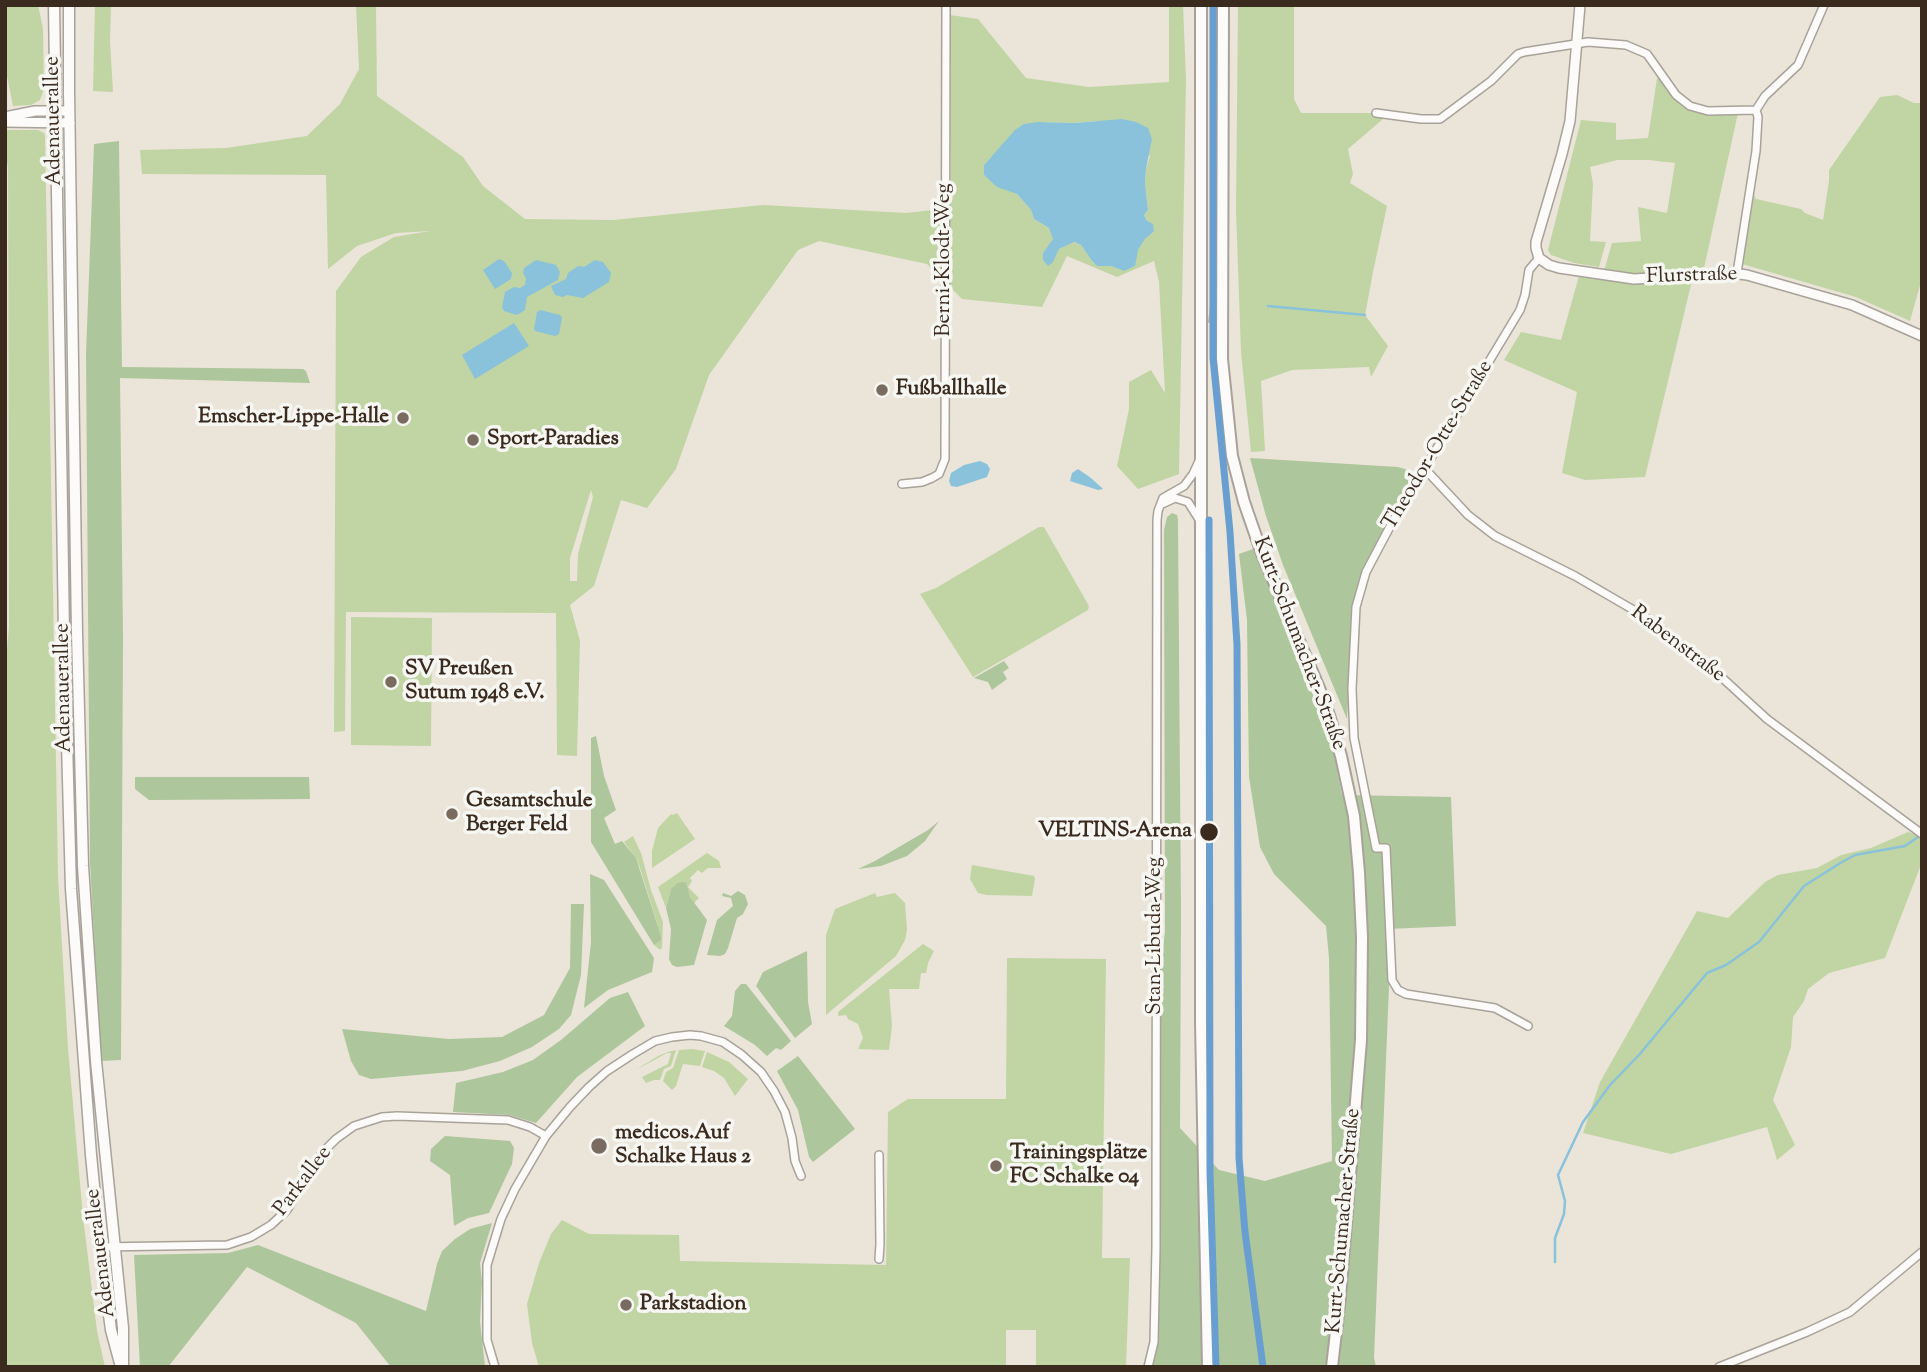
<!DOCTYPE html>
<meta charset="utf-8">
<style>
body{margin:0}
#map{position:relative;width:1927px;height:1372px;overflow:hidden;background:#ebe4d9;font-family:"Sorts Mill Goudy",serif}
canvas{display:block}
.frame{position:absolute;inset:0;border:7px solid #3b2a1e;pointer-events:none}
</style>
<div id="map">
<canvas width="1927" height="1372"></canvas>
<div class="frame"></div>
</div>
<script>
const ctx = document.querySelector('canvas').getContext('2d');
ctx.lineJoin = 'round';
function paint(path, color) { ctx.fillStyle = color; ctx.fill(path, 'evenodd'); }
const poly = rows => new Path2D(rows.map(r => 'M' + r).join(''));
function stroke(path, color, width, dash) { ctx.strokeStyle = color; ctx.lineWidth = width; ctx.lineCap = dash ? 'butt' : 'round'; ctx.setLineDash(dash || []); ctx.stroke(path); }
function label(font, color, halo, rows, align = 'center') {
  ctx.font = font + ' "Sorts Mill Goudy",serif'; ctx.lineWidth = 7; ctx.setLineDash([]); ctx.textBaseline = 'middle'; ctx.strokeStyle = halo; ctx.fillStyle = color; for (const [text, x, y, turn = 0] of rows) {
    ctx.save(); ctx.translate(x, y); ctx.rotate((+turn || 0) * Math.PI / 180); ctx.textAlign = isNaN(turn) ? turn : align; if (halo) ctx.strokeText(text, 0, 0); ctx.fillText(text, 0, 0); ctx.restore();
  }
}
paint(poly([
 [5,5,38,5,43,29,44,89,40,100,31,105,13,106,5,66],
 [95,5,111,5,110,41,113,92,93,91],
 [356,5,376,5,377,96,463,157,483,186,525,219,613,220,763,205,906,213,951,208,950,15,978,19,1026,78,1089,87,1169,82,1169,5,1183,5,1186,79,1179,474,1138,489,1117,466,1129,409,1129,382,1151,370,1165,393,1159,282,1154,261,1117,277,1067,256,1042,307,962,299,927,264,819,241,798,250,709,375,676,469,647,508,621,500,594,586,570,605,580,641,577,756,557,755,556,613,346,612,345,731,334,732,336,291,361,257,394,237,430,231,396,233,357,246,328,269,326,175,142,174,140,150,226,148,307,136,340,104,359,69],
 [1096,121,1150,156,1146,169,1145,183,1148,210,1144,215,1147,221,1145,239,1124,271,1111,266,1097,266,1092,261,1081,245,1073,242,1059,249,1053,261,1043,253,1054,239,1049,228,1034,219,1031,210,1017,194,997,186,984,175,984,165,991,157,1038,122,1074,123],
 [591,490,593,497,578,554,577,581,570,581,570,558],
 [1238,5,1294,5,1294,99,1301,113,1390,113,1348,149,1353,174,1350,183,1387,206,1373,272,1365,315,1388,346,1371,377,1369,367,1292,370,1261,381,1265,451,1251,452,1241,352,1236,211],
 [1658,72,1690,109,1738,113,1704,268,1695,268,1645,477,1585,480,1562,473,1577,392,1504,360,1521,332,1561,340,1579,276,1602,278,1612,243,1641,241,1638,207,1667,213,1675,163,1649,160,1617,160,1590,167,1593,184,1590,241,1606,242,1599,267,1574,263,1551,255,1548,250,1581,120,1616,123,1616,140,1648,138],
 [1897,95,1914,103,1922,103,1922,278,1910,321,1856,297,1742,264,1754,195,1756,199,1801,209,1805,213,1823,220,1829,181,1829,170,1880,97],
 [5,130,38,130,44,133,45,136,58,876,68,1048,83,1217,97,1331,105,1367,5,1367,5,672,9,627,8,167,5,151],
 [1039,527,1044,527,1089,606,1088,610,973,677,920,594,936,588],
 [351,617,432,618,431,746,351,745],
 [677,813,695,839,652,868,652,851,658,828,671,814,673,815],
 [1908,832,1922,836,1922,862,1885,958,1829,973,1808,989,1804,1001,1793,1017,1791,1047,1773,1100,1795,1145,1777,1160,1767,1127,1671,1154,1583,1133,1600,1082,1697,911,1728,918,1765,882,1778,875,1817,868,1841,855,1871,848],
 [633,836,641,853,651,890,663,922,662,948,660,950,654,945,660,940,661,936,640,868,636,858,624,842],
 [707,853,719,861,721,868,708,868,702,873,698,870,690,878,692,881,688,887,699,898,694,903,689,895,686,882,671,889,666,908,658,887],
 [972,865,1034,876,1035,879,1032,896,987,895,978,893,970,879],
 [875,893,877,897,895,893,905,903,907,930,905,940,896,956,826,1015,826,935,835,909],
 [923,944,934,951,928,963,926,973,921,973,919,989,889,989,892,1026,889,1050,858,1049,863,1038,858,1024,848,1019,846,1015,838,1016,838,1012],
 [1007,958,1106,959,1102,1258,1130,1258,1126,1367,1036,1367,1036,1330,1006,1330,1006,1367,539,1367,532,1343,527,1304,539,1263,551,1234,562,1220,589,1234,679,1235,680,1261,886,1265,888,1112,908,1099,1006,1099],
 [692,1049,705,1051,700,1066,683,1064,676,1086,672,1090,663,1081,666,1072,673,1068,679,1050],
 [676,1050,671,1066,664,1069,660,1080,654,1080,646,1083,642,1077,668,1064,671,1053,667,1053,634,1071,658,1056,668,1052],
 [707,1052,729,1062,748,1079,735,1096,724,1078,714,1071,702,1067]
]), '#c0d5a3');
paint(poly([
 [119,141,122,367,303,369,306,371,310,383,120,378,123,636,121,1060,101,1061,90,863,86,354,94,144],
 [1250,458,1398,467,1408,470,1413,475,1414,481,1376,546,1364,572,1351,648,1347,719,1283,565,1266,516],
 [1172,513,1177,515,1178,520,1181,911,1180,1128,1219,1170,1265,1181,1332,1161,1329,958,1326,926,1274,874,1260,847,1249,777,1247,620,1239,554,1253,549,1290,633,1333,749,1342,795,1451,797,1456,926,1388,929,1389,986,1374,1358,1376,1367,1147,1367,1155,1343,1158,969,1163,949,1165,932,1164,530,1167,517],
 [1004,661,1009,668,1003,672,1007,679,992,690,988,682,974,678],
 [596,736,604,776,616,810,604,818,615,844,622,841,636,858,661,936,661,940,654,945,591,842,591,738],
 [135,777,309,777,310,799,149,800,135,789],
 [939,821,925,841,907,856,881,866,858,869,875,861,928,830],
 [590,874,604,880,654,958,652,972,608,990,584,1008,591,942],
 [686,882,690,897,707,920,694,965,677,967,672,965,669,959,671,929,666,908,671,889,678,883],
 [738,891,745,895,748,904,743,914,737,918,728,948,725,954,720,956,707,955,717,920,733,906,731,898,722,896,723,893,731,896],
 [571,904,584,904,581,975,571,1015,559,1029,532,1047,500,1061,462,1071,371,1079,359,1075,351,1061,342,1029,449,1039,502,1037,544,1015,570,968],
 [807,951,808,1002,812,1024,795,1038,756,986,763,972],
 [741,984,746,984,791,1041,781,1050,776,1048,767,1056,755,1045,724,1026,732,1016,735,991],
 [628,992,645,1026,577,1077,536,1123,509,1115,453,1112,456,1083,503,1072,533,1060,561,1040,610,998],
 [798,1056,855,1129,813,1162,809,1157,798,1110,777,1071],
 [445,1136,510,1141,514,1148,512,1164,489,1213,468,1218,454,1226,450,1175,430,1161,431,1149],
 [492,1223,480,1263,482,1282,480,1321,485,1367,391,1367,356,1323,247,1267,168,1367,140,1367,134,1255,228,1253,258,1245,426,1311,437,1264,442,1251,455,1239,470,1229]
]), '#aec69b');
paint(poly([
 [1122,119,1136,122,1148,128,1152,139,1146,169,1145,183,1148,210,1144,215,1147,221,1153,224,1154,231,1145,239,1138,250,1135,266,1124,271,1111,266,1097,266,1092,261,1081,245,1074,242,1059,249,1053,262,1048,266,1043,260,1043,253,1053,239,1049,228,1034,219,1031,210,1017,194,997,187,984,175,984,165,1015,130,1024,124,1038,122,1074,123],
 [499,259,504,261,512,273,511,279,495,289,483,270],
 [536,260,556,265,560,272,558,280,527,297,525,310,517,315,504,311,502,307,505,292,514,287,520,288,525,285,526,278,523,273,524,268],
 [595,260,603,262,611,273,609,282,583,298,567,295,563,297,555,295,551,286,566,279,568,273,578,266,584,267],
 [540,310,560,315,562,318,559,334,555,336,535,331,534,329,537,312],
 [514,323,529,346,475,379,462,355],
 [980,461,987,464,990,469,987,477,957,487,951,486,949,481,951,473,964,465],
 [1078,469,1091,478,1103,489,1098,490,1070,481,1072,473]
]), '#89c2da');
stroke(poly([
 [1268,306,1365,315],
 [1921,829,1922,827],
 [1555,1262,1555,1238,1564,1214,1565,1201,1558,1175,1583,1122,1610,1085,1639,1055,1707,973,1726,965,1759,942,1804,886,1842,862,1855,855,1905,846,1918,837]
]), '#89c2da', 2.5);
const minor = poly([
 [1376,113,1421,119,1440,119,1491,81,1518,54,1524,52,1588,42,1626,45,1647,54,1676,95,1690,106,1708,111,1756,110],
 [1737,273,1756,151,1758,117,1756,110,1765,96,1798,65,1824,5],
 [1425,469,1468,515,1495,536,1575,576,1644,616,1717,673,1767,719,1922,834],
 [902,484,922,482,932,478,939,474,945,459,946,5],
 [1162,504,1175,498,1188,502,1200,521],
 [1528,1026,1495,1008,1406,994,1398,990,1392,980,1386,848,1376,848,1354,738,1352,689,1356,607,1366,572,1393,521,1520,310,1525,295,1529,270,1539,258],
 [100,1247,227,1245,251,1237,271,1225,287,1210,322,1153,336,1139,354,1126,382,1117,397,1116,508,1120,530,1127,546,1136],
 [879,1259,880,1244,879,1155],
 [495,1367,487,1340,487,1265,501,1219,515,1189,546,1136,570,1107,589,1087,607,1071,633,1054,655,1041,672,1037,690,1035,701,1036,723,1042,742,1055,761,1072,774,1091,785,1112,792,1138,795,1161,801,1176],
 [1148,1367,1154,1342,1156,1247,1157,520,1158,511,1163,498,1184,486,1193,474,1199,461],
 [1719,1367,1807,1332,1850,1312,1922,1252]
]);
const tertiary = poly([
 [1580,5,1570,121,1562,154,1536,242,1536,248,1539,258,1549,265,1559,268,1634,279,1731,273,1747,275,1852,305,1922,336],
 [5,117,35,111,69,111],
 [5,122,70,123]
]);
const secondary = poly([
 [54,5,64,633,71,889,91,1155,100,1247,111,1330,121,1367],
 [69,5,69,92,77,633,83,866,96,1061,123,1328,123,1364]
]);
const primary = poly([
 [1201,5,1201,1023,1208,1367],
 [1223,5,1222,359,1232,456,1244,502,1261,551,1319,688,1329,715,1341,756,1354,816,1359,873,1362,937,1361,1040,1340,1297,1332,1367]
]);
stroke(minor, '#a8a29a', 10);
stroke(tertiary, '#a8a29a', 12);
stroke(secondary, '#a8a29a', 13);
stroke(primary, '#a8a29a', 14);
stroke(minor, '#fcfbf9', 7);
stroke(tertiary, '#fcfbf9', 9);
stroke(secondary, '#fcfbf9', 10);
stroke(primary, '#fcfbf9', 10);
stroke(poly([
 [1209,322,1213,290]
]), '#b6b4b0', 2);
stroke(poly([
 [1213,5,1213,358,1230,532,1237,645,1239,1158,1245,1232,1263,1367],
 [1209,520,1210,1172,1216,1367]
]), '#699fd0', 7);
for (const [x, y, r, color] of [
 [882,390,7,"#796b5f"],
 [403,418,7,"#796b5f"],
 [473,440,7,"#796b5f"],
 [391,682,7,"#796b5f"],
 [452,814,7,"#796b5f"],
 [1209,832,10,"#3b2a1e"],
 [599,1146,9,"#796b5f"],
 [996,1166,7,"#796b5f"],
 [626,1305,7,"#796b5f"]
]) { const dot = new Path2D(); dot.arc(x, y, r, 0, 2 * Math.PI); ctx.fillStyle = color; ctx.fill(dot); stroke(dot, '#f6f6f2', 2.5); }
label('21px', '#3b2a1e', '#f6f6f2', [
 ["Adenauerallee",55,121,-91],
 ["Berni-Klodt-Weg",945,260,-90],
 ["Flurstraße",1692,277,-2],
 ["Theodor-Otte-Straße",1439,446,-59],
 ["Kurt-Schumacher-Straße",1298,644,69],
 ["Rabenstraße",1677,645,37],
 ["Adenauerallee",65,688,-91],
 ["Stan-Libuda-Weg",1156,936,-90],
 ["Parkallee",304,1182,-53],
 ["Kurt-Schumacher-Straße",1345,1221,-85],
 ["Adenauerallee",102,1253,-97]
]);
label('bold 21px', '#3b2a1e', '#f6f6f2', [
 ["Fußballhalle",896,390],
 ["Emscher-Lippe-Halle",389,418,"right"],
 ["Sport-Paradies",487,440],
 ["SV Preußen",405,670],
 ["Sutum 1948 e.V.",405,694],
 ["Gesamtschule",466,802],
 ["Berger Feld",466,826],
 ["medicos.Auf",615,1134],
 ["Schalke Haus 2",615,1158],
 ["Trainingsplätze",1010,1154],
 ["FC Schalke 04",1010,1178],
 ["Parkstadion",640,1305]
], 'left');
label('bold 21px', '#3b2a1e', '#f6f6f2', [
 ["VELTINS-Arena",1192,832]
], 'right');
</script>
